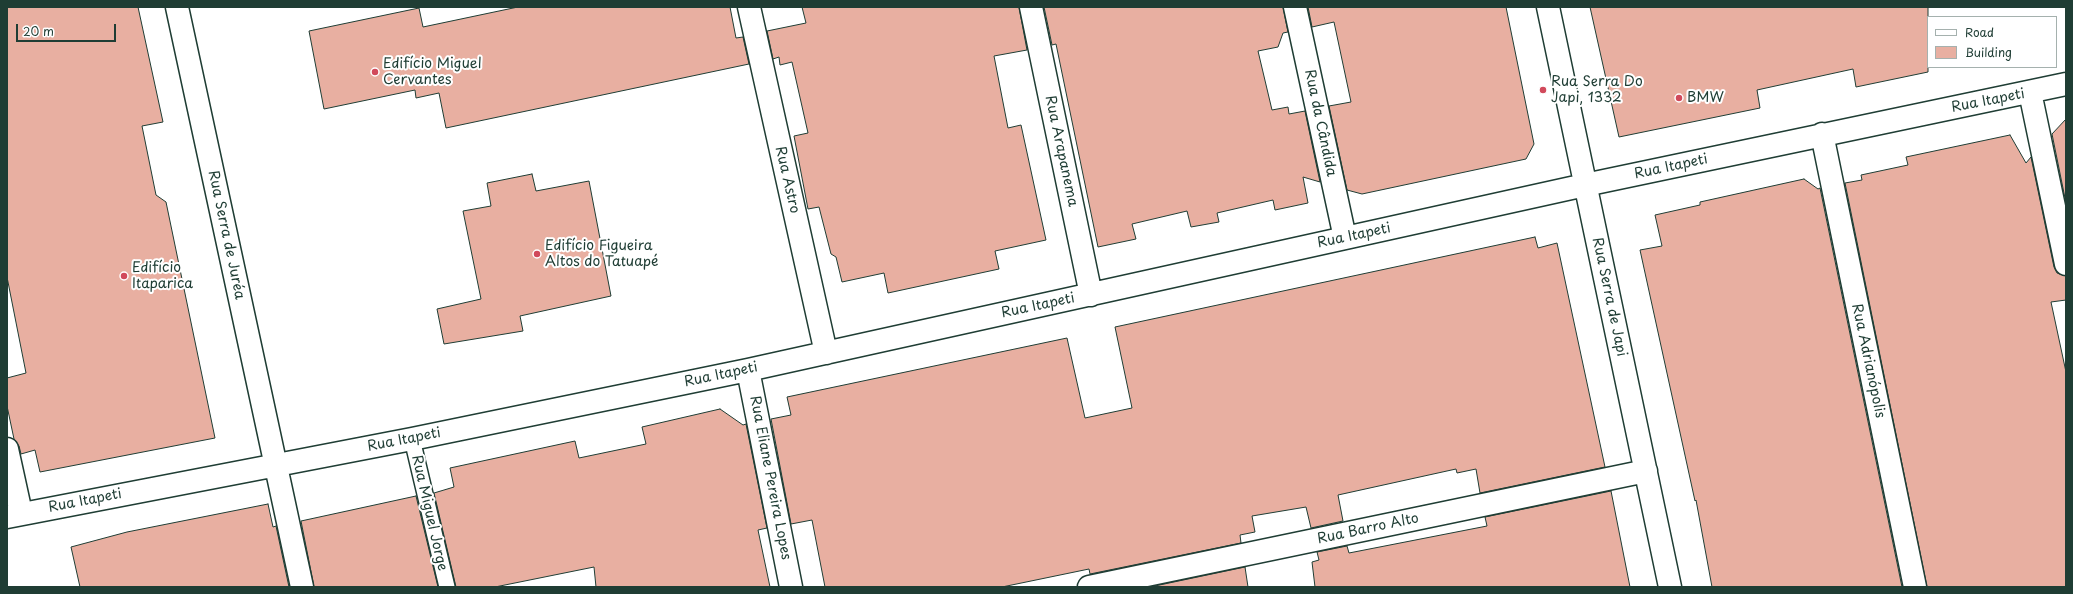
<!DOCTYPE html>
<meta charset="utf-8">
<style>
body{margin:0}
#map{position:relative;width:2073px;height:594px;overflow:hidden;background:#fff;font-family:"Playpen Sans",sans-serif}
canvas{display:block}
.frame{position:absolute;inset:0;border:8px solid #1f3d34;pointer-events:none}
.legend{position:absolute;left:1927px;top:16px;width:130px;height:52px;box-sizing:border-box;background:#fff;border:1px solid #a5b1ae;margin:0;padding:5px 7px;list-style:none;font-size:12px;color:#1f3d34}
.legend li{display:flex;align-items:center;gap:8px;height:20px}
.legend b{width:20px;border:1px solid #a5b1ae}
.scale{position:absolute;left:16px;top:24px;width:100px;height:18px;box-sizing:border-box;border:2px solid #1f3d34;border-top:0;padding-left:5px;font-size:12px;line-height:14px;white-space:nowrap;color:#1f3d34;-webkit-text-stroke:3px #fff;paint-order:stroke}
</style>
<div id="map">
<canvas width="2073" height="594"></canvas>
<div class="frame"></div>
<ul class="legend">
<li><b style="height:5px;background:#fff"></b>Road</li>
<li><b style="height:11px;background:#e8afa1"></b>Building</li>
</ul>
<div class="scale">20 m</div>
</div>
<script>
const ctx = document.querySelector('canvas').getContext('2d');
ctx.lineJoin = 'round';
function paint(path, color) { ctx.fillStyle = color; ctx.fill(path, 'evenodd'); }
const poly = rows => new Path2D(rows.map(r => 'M' + r).join(''));
function stroke(path, color, width, dash) { ctx.strokeStyle = color; ctx.lineWidth = width; ctx.lineCap = dash ? 'butt' : 'round'; ctx.setLineDash(dash || []); ctx.stroke(path); }
function label(font, color, halo, rows, align = 'center') {
  ctx.font = font + ' "Playpen Sans",sans-serif'; ctx.lineWidth = 4; ctx.setLineDash([]); ctx.textBaseline = 'middle'; ctx.strokeStyle = halo; ctx.fillStyle = color; for (const [text, x, y, turn = 0] of rows) {
    ctx.save(); ctx.translate(x, y); ctx.rotate((+turn || 0) * Math.PI / 180); ctx.textAlign = isNaN(turn) ? turn : align; if (halo) ctx.strokeText(text, 0, 0); ctx.fillText(text, 0, 0); ctx.restore();
  }
}
const building = poly([
 [7,7,138,7,163,122,142,126,156,195,166,202,215,438,40,472,35,450,21,454,19,446,14,439,7,406,7,378,26,373,7,277,7,7],
 [518,7,730,7,736,38,743,37,749,64,446,128,439,93,416,98,415,90,324,109,309,31,419,8,423,27,518,7],
 [802,7,1019,7,1027,50,994,56,1008,128,1021,125,1046,240,995,251,999,269,888,293,884,273,842,282,836,257,831,254,819,207,808,209,794,136,808,133,792,62,780,65,779,57,773,59,767,31,806,23,802,7],
 [1044,7,1283,7,1288,32,1283,33,1278,47,1258,51,1272,110,1288,107,1289,114,1305,111,1320,182,1303,177,1308,203,1275,210,1273,200,1217,213,1219,222,1191,227,1187,211,1132,224,1136,239,1098,247,1056,44,1052,45,1044,7],
 [1308,7,1506,7,1534,144,1526,159,1362,194,1347,190,1329,106,1351,102,1334,22,1312,27,1308,7],
 [1590,7,1928,7,1928,72,1856,87,1853,69,1757,90,1760,108,1619,137,1590,7],
 [2066,119,2066,203,2052,134,2066,119],
 [2010,135,2026,163,2031,157,2054,267,2057,273,2066,276,2066,300,2051,302,2066,372,2066,587,1927,587,1845,183,1862,180,1861,175,1908,165,1906,157,2010,135],
 [532,174,536,191,589,181,611,296,520,316,523,331,444,344,437,309,481,299,463,211,491,206,487,183,532,174],
 [1804,179,1818,189,1820,188,1902,587,1712,587,1696,500,1695,501,1640,250,1662,246,1655,215,1700,205,1700,202,1804,179],
 [1535,237,1538,248,1557,243,1605,467,1480,493,1476,469,1457,473,1456,469,1338,495,1343,521,1311,528,1306,507,1252,516,1255,532,1240,535,1241,543,1090,574,1089,569,1002,587,825,587,812,520,791,524,771,419,791,415,787,397,1067,338,1085,418,1132,408,1115,327,1535,237],
 [720,409,743,425,746,424,767,528,758,530,770,587,596,587,594,567,495,587,456,587,434,493,454,487,450,468,575,441,579,458,646,444,642,427,720,409],
 [1611,491,1630,587,1315,587,1312,562,1319,560,1317,552,1347,546,1349,553,1487,526,1485,517,1611,491],
 [416,496,438,587,314,587,301,521,416,496],
 [268,504,273,527,276,526,289,587,80,587,71,547,127,532,268,504],
 [1245,567,1248,587,1150,587,1245,567]
]);
paint(building, '#e8afa1');
stroke(building, '#1f3d34', 1);
const lane = poly([
 [412,439,447,587]
]);
const street = poly([
 [177,7,302,587],
 [749,7,826,353],
 [1031,7,1091,295],
 [1295,7,1345,238],
 [1548,7,1670,587],
 [2030,92,2066,264],
 [1822,134,1915,587],
 [748,370,791,587],
 [7,449,21,513],
 [7,517,412,439,748,370,1585,185,2066,84],
 [1089,587,1646,471]
]);
stroke(lane, '#1f3d34', 18);
stroke(street, '#1f3d34', 25);
stroke(lane, '#fff', 15);
stroke(street, '#fff', 22);
for (const [x, y, r, color] of [
 [375,72,4,"#d1495b"],
 [1543,90,4,"#d1495b"],
 [1679,98,4,"#d1495b"],
 [537,254,4,"#d1495b"],
 [124,276,4,"#d1495b"]
]) { const dot = new Path2D(); dot.arc(x, y, r, 0, 2 * Math.PI); ctx.fillStyle = color; ctx.fill(dot); stroke(dot, '#fff', 1.5); }
label('14px', '#1f3d34', '#fff', [
 ["Edifício Miguel",383,64],
 ["Cervantes",383,80],
 ["Rua Serra Do",1551,82],
 ["Japi, 1332",1551,98],
 ["BMW",1687,98],
 ["Edifício Figueira",545,246],
 ["Altos do Tatuapé",545,262],
 ["Edifício",132,268],
 ["Itaparica",132,284]
], 'left');
label('14px', '#1f3d34', '#fff', [
 ["Rua Itapeti",1988,101,-11],
 ["Rua da Cândida",1320,123,78],
 ["Rua Arapanema",1061,151,78],
 ["Rua Itapeti",1671,167,-12],
 ["Rua Astro",787,180,77],
 ["Rua Serra de Juréa",226,235,78],
 ["Rua Itapeti",1354,236,-12],
 ["Rua Serra de Japi",1609,297,78],
 ["Rua Itapeti",1038,306,-12],
 ["Rua Adrianópolis",1868,361,78],
 ["Rua Itapeti",721,375,-12],
 ["Rua Itapeti",404,440,-11],
 ["Rua Eliane Pereira Lopes",770,478,79],
 ["Rua Itapeti",85,501,-11],
 ["Rua Miguel Jorge",429,513,77],
 ["Rua Barro Alto",1368,529,-12]
]);
</script>
